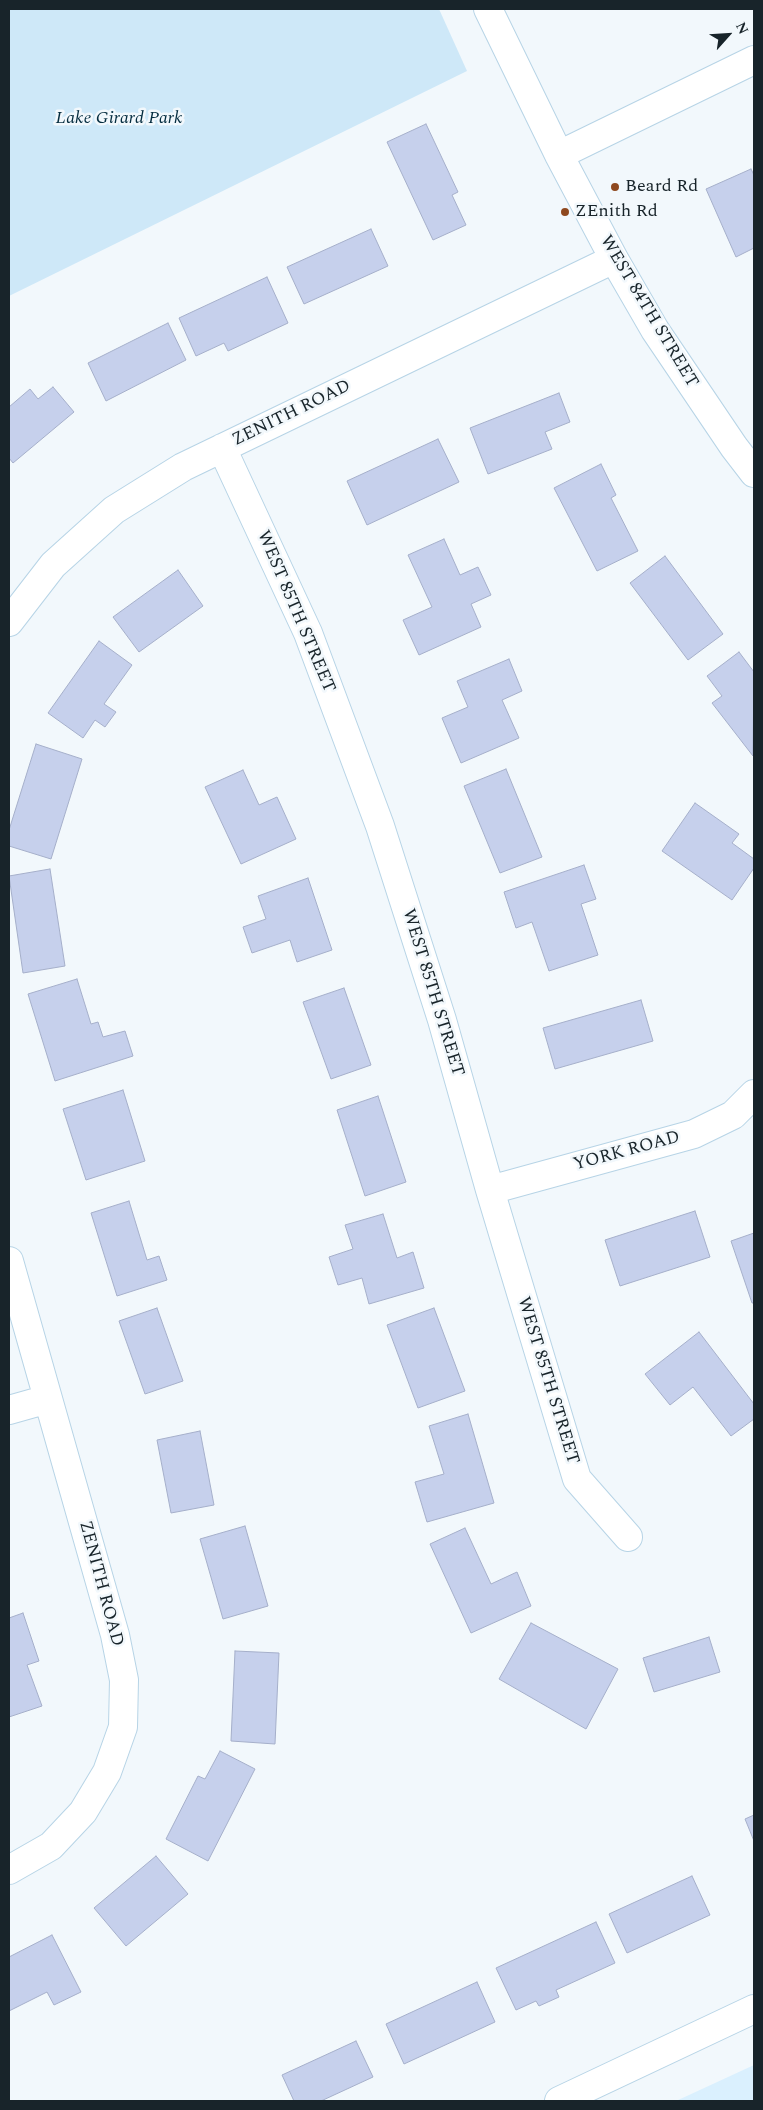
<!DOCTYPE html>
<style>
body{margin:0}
#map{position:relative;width:763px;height:2110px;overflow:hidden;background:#f2f8fc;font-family:Spectral,serif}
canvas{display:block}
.frame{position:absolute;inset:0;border:10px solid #18242a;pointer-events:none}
.north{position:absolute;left:703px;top:10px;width:50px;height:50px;-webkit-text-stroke:4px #f2f8fc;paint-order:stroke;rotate:64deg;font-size:14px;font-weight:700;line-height:20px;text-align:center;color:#18242a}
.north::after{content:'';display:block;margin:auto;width:18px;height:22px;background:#18242a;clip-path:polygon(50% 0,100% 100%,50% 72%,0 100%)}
</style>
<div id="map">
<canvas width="763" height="2110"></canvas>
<div class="frame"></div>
<div class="north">N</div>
</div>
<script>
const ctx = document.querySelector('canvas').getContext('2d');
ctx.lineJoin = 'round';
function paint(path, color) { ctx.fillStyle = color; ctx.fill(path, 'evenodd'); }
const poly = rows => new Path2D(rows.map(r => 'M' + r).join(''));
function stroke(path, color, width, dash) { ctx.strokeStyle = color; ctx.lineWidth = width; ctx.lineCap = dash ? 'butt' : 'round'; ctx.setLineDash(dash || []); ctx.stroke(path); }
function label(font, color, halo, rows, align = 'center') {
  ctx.font = font + ' Spectral,serif'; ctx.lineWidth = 5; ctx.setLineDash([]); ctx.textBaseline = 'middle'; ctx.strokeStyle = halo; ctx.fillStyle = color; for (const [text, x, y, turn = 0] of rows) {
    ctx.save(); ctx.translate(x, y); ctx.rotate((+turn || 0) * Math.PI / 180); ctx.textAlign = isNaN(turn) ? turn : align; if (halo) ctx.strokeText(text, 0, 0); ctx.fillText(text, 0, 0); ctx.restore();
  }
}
paint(poly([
 [754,2065,754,2101,676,2101]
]), '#daf0fe');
paint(poly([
 [9,9,439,9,467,71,9,296]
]), '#cee8f8');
const building = poly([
 [426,124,458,192,452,195,466,225,433,240,387,142,426,124],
 [751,169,754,175,754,248,736,257,706,189,751,169],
 [371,229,388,266,304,304,287,267,371,229],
 [267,277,288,323,228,351,224,343,196,356,179,318,267,277],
 [168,323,186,360,106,401,88,363,168,323],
 [53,387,74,412,13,463,9,458,9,407,30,389,38,399,53,387],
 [559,393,570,422,545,432,552,449,488,474,470,428,559,393],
 [438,439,459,482,367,525,347,481,438,439],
 [601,464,616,495,611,498,638,551,597,571,554,488,601,464],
 [444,539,460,575,478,567,491,595,471,604,481,627,419,655,403,620,432,607,408,555,444,539],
 [665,556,723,634,688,660,630,583,665,556],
 [178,570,203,606,139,652,113,617,178,570],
 [99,641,132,665,104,704,116,712,105,727,95,720,83,738,48,713,99,641],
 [739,652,754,672,753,756,712,703,722,696,707,676,739,652],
 [509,659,522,691,502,700,519,738,461,763,442,718,468,707,457,681,509,659],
 [36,744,82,759,51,859,9,846,9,830,36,744],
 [506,769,542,857,500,873,464,786,506,769],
 [243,770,259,805,277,797,296,839,241,864,205,787,243,770],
 [695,803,739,834,732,843,754,859,754,868,732,900,662,851,695,803],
 [584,865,596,899,581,904,598,955,549,971,532,922,516,928,504,892,584,865],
 [50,869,65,966,23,973,9,876,50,869],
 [308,878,332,950,297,962,290,940,252,953,243,927,266,919,258,896,308,878],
 [77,979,91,1024,98,1022,103,1037,125,1031,133,1056,55,1081,28,994,77,979],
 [344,988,371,1065,331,1079,303,1002,344,988],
 [641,1000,653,1041,555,1069,543,1028,641,1000],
 [123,1090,145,1161,86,1180,63,1109,123,1090],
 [378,1096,406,1182,365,1196,337,1110,378,1096],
 [129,1201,147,1260,159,1256,167,1280,117,1296,91,1213,129,1201],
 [695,1211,710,1257,620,1286,605,1240,695,1211],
 [383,1214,397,1258,413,1252,424,1288,369,1304,362,1278,338,1285,329,1257,353,1249,345,1225,383,1214],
 [754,1233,754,1303,752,1303,731,1241,754,1233],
 [157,1308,183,1381,145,1394,119,1321,157,1308],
 [434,1308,465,1391,418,1408,387,1325,434,1308],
 [699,1332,754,1404,754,1419,731,1436,693,1387,670,1405,645,1374,699,1332],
 [468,1414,494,1503,427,1522,415,1482,444,1474,429,1426,468,1414],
 [200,1431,214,1505,171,1513,157,1440,200,1431],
 [245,1526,268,1606,223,1619,200,1539,245,1526],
 [465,1528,491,1584,517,1572,531,1606,471,1633,430,1544,465,1528],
 [23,1613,39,1661,27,1665,42,1706,9,1717,9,1618,23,1613],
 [531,1623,618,1669,586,1729,499,1679,531,1623],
 [709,1637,720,1672,654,1692,643,1658,709,1637],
 [235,1651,279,1653,275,1744,231,1741,235,1651],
 [220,1751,255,1769,208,1861,166,1839,198,1776,205,1779,220,1751],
 [754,1815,754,1841,745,1819,754,1815],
 [156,1856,188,1894,126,1946,94,1908,156,1856],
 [692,1876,710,1915,627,1953,609,1914,692,1876],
 [596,1922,615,1963,556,1990,559,1997,539,2006,536,2001,516,2010,496,1968,596,1922],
 [52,1935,81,1992,54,2005,47,1992,9,2011,9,1957,52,1935],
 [477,1982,495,2022,404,2064,386,2024,477,1982],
 [356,2041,373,2077,321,2101,294,2101,282,2075,356,2041]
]);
paint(building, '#c6d0ec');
stroke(building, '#a5afca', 1);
const minor = poly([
 [488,9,559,155,614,259,655,330,734,447,754,473],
 [559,155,754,60],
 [222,448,308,633,380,826,442,1020,490,1190,577,1479,628,1537],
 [9,622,53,565,114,510,183,467,614,259],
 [490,1190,694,1134,733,1115,754,1094],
 [9,1261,115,1635,124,1680,123,1727,107,1772,83,1812,51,1846,9,1870],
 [9,1410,48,1399],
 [559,2101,754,2009]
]);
stroke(minor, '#b7d4e6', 30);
stroke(minor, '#fff', 28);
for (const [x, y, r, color] of [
 [615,187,5,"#8e481f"],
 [565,212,5,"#8e481f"]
]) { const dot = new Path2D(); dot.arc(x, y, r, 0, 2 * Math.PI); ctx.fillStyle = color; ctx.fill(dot); stroke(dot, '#f2f8fc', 2); }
label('italic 18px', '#052d40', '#f2f8fc', [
 ["Lake Girard Park",119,119]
]);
label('18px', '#18242a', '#f2f8fc', [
 ["Beard Rd",625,187],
 ["ZEnith Rd",575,212]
], 'left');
label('18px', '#18242a', '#f2f8fc', [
 ["WEST 84TH STREET",648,312,59],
 ["ZENITH ROAD",292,414,-26],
 ["WEST 85TH STREET",295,612,67],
 ["WEST 85TH STREET",432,993,73],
 ["YORK ROAD",627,1152,-15],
 ["WEST 85TH STREET",547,1381,73],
 ["ZENITH ROAD",100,1584,75]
]);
</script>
